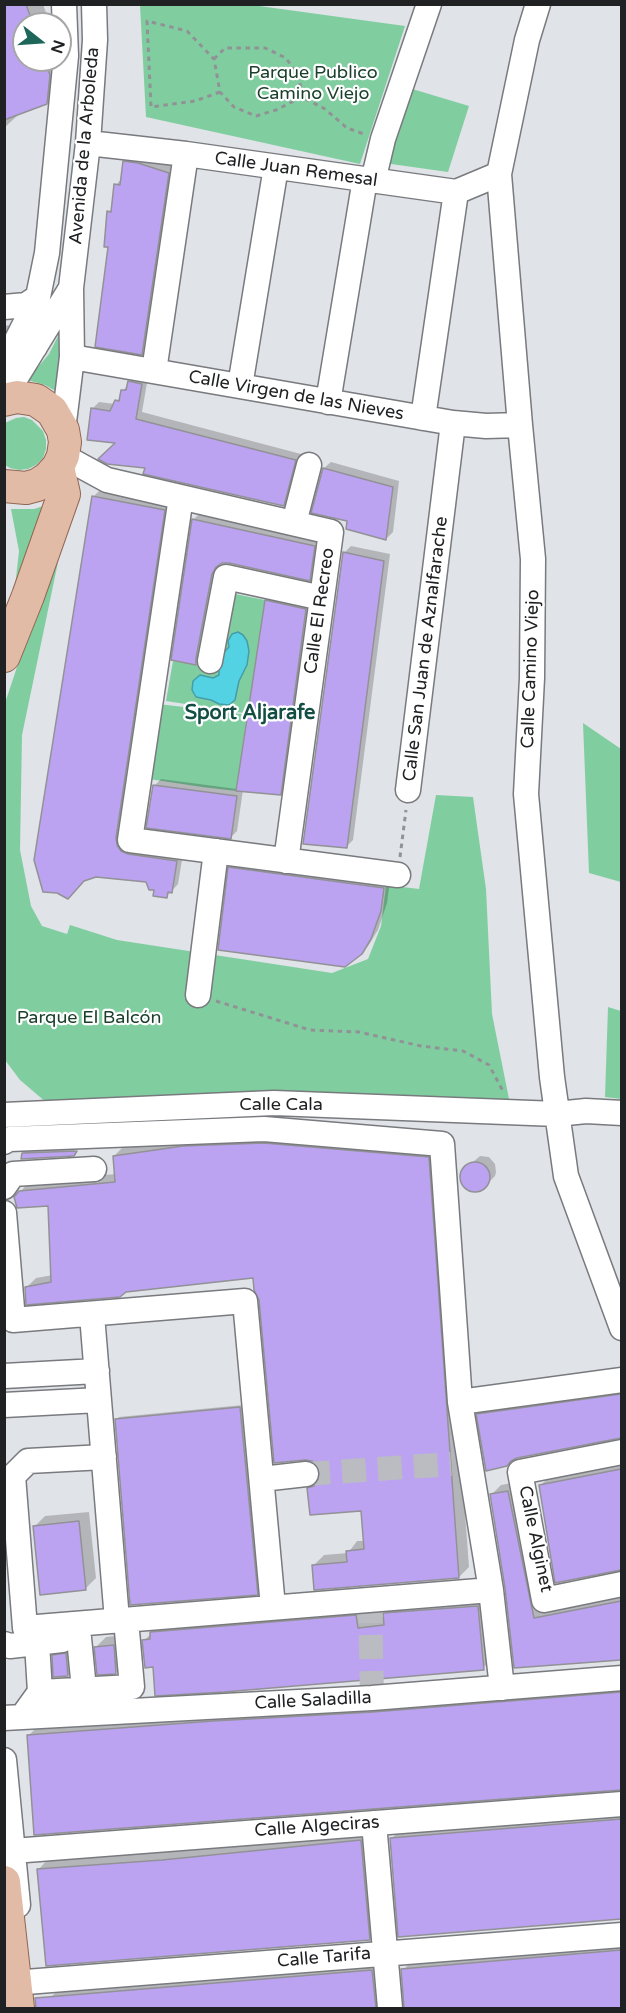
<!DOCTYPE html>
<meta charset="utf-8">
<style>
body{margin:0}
#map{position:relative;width:626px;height:2013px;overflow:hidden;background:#e0e3e8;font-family:"Varela Round",sans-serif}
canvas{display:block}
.frame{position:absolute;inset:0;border:6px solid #202123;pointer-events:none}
.north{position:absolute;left:12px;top:12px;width:60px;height:60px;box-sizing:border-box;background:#fff;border:2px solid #a6a6a7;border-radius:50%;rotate:107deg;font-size:16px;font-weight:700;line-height:24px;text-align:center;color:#202123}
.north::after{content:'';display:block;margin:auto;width:21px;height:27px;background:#1e665a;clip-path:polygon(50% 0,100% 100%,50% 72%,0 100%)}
</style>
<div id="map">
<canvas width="626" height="2013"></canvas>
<div class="frame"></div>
<div class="north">N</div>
</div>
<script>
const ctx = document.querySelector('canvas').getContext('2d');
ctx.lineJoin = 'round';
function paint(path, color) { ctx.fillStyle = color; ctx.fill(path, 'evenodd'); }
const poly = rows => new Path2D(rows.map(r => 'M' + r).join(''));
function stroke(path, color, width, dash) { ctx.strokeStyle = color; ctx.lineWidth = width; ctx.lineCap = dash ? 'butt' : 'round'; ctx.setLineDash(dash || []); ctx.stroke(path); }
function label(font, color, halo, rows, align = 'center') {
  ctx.font = font + ' "Varela Round",sans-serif'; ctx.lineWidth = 4.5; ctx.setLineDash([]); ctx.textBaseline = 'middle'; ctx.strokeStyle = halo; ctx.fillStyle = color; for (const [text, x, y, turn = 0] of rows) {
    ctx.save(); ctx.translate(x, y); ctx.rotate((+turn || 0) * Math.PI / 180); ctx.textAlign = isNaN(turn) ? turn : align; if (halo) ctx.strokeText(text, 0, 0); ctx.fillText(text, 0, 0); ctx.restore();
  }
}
paint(poly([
 [140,5,252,5,405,26,360,164,146,117],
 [409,88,469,106,448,172,384,163],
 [67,318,61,394,45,385,27,380,49,354],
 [24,417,32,420,43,431,46,440,46,449,43,458,36,465,28,469,19,470,10,468,5,465,5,423,16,418],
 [50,504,14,596,19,551,11,509,34,509],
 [58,562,22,735,20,850,31,906,42,926,67,934,70,925,117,940,332,973,368,959,381,926,386,885,419,889,436,795,473,797,486,889,492,1014,510,1104,47,1103,20,1080,5,1060,5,703,41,595],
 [230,593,265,600,250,714,166,701,173,661,218,668],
 [158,704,210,710,209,724,211,710,247,715,236,791,202,787,149,779],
 [583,723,621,749,621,882,589,873],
 [608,1007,621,1011,621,1099,605,1097]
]), '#80cea0');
const water = poly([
 [238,632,243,635,247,641,249,651,247,665,239,681,235,700,229,705,219,704,211,700,196,697,192,690,193,681,200,675,213,678,219,675,219,661,222,654,229,647,228,641,232,634,238,632]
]);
paint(water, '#53d2e3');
stroke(water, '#449da9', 1.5);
paint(poly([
 [4,4,43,4,50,24,24,24,24,60,60,60,60,89,46,103,16,114,17,116,4,128],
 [132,154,176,165,149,345,141,353,109,246,108,212,113,208,116,185,122,178,124,162],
 [4,325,12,326,4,340],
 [136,375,148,377,142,412,301,454,290,498,283,505,146,467,118,442,92,409,99,402,115,404,122,395,123,391],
 [331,462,399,481,393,532,386,539,349,520,324,468],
 [100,490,171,503,122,830,183,854,178,884,167,896,147,881,96,876,93,497],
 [200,513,321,539,316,572,309,579,229,562,220,563,202,651,202,657,196,663,194,519],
 [351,546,390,554,353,840,346,847,344,553],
 [273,594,312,603,287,787,280,794,243,790,237,831,231,837,154,786,161,779,237,789,267,601],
 [236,861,390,881,387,903,378,930,368,946,361,953,230,868],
 [194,1137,438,1148,469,1567,459,1577,314,1565,324,1555,348,1553,357,1541,365,1541,362,1509,309,1489,321,1478,322,1473,254,1277,26,1288,36,1278,53,1275,49,1204,20,1192,30,1181,116,1174,114,1156,124,1146],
 [76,1148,73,1154,23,1153,26,1150],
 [480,1156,489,1157,495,1164,496,1172,495,1176,481,1190,472,1190,468,1189,460,1179,465,1169],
 [622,1385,622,1437,478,1415,488,1405],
 [243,1405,260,1590,257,1593,116,1420,119,1417],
 [622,1462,622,1569,541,1485,551,1475],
 [518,1482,544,1609,622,1594,622,1659,516,1666,507,1587,491,1495,501,1485],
 [89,1512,96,1578,86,1588,35,1526,45,1516],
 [488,1597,493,1658,483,1668,154,1665,144,1641,161,1623,366,1606,367,1619,385,1617,385,1614,395,1604],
 [124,1635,126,1662,116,1672,96,1647,106,1637],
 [69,1651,71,1672,68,1675,54,1656,57,1653],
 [622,1684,622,1789,35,1833,28,1736,38,1726],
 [622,1810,622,1918,400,1936,391,1839,401,1829],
 [370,1831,379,1929,369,1939,39,1869,48,1859],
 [622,1943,622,2008,405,2008,403,1970,413,1960],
 [382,1961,391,2008,51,2008,50,1998,60,1988]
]), '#0003');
const building = poly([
 [4,4,26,4,33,24,24,24,24,60,45,60,50,75,47,104,4,120,4,4],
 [123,161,138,163,169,173,142,355,95,347,108,247,104,247,107,211,111,212,114,184,120,185,123,161],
 [128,381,142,384,136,419,296,460,284,506,143,474,145,468,107,464,98,459,115,443,87,440,91,408,110,411,115,400,119,401,121,390,126,390,128,381],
 [323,468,393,487,386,540,346,529,347,521,311,513,323,468],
 [92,496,165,510,116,838,117,845,121,851,128,854,177,861,172,893,168,892,167,898,153,896,154,890,149,890,146,882,96,877,84,881,68,899,57,893,43,892,34,860,92,496],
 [192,519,315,546,310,581,229,563,222,563,216,567,212,574,196,658,196,665,171,660,192,519],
 [343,552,384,561,347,848,303,844,343,552],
 [265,600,306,609,281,795,236,791,265,600],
 [153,785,237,796,231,839,146,828,153,785],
 [228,867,384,888,381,911,371,939,362,954,345,967,218,950,228,867],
 [264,1143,429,1157,459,1578,314,1590,312,1565,347,1562,346,1551,364,1549,361,1511,310,1515,307,1488,314,1486,319,1480,320,1473,318,1466,312,1461,305,1460,274,1463,259,1300,254,1290,253,1278,126,1292,120,1297,26,1305,25,1287,51,1282,48,1206,17,1208,14,1197,19,1191,115,1182,113,1156,183,1146,264,1143],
 [77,1151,74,1156,21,1159,22,1153,77,1151],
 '460 1177a15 15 0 1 1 30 0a15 15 0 1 1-30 0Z',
 [621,1394,621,1438,517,1458,511,1461,507,1466,486,1471,476,1414,621,1394],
 [240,1407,258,1595,130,1605,115,1419,240,1407],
 [621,1469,621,1570,555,1583,539,1485,621,1469],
 [508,1491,534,1618,621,1601,621,1660,514,1668,505,1588,490,1494,508,1491],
 [79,1521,86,1590,40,1595,33,1526,79,1521],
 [478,1606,484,1670,224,1692,155,1696,153,1667,145,1668,142,1640,150,1639,150,1632,356,1615,358,1628,384,1625,383,1613,478,1606],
 [114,1645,116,1674,97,1675,94,1647,114,1645],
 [66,1653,68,1676,53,1677,52,1655,66,1653],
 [621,1692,621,1790,34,1835,27,1735,213,1721,373,1712,621,1692],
 [621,1819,621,1919,398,1937,390,1838,621,1819],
 [361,1840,370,1940,46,1966,37,1869,162,1860,361,1840],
 [621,1950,621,2008,404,2008,401,1969,621,1950],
 [372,1970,376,2008,36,2008,35,1998,372,1970]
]);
paint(building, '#bba3f2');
stroke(building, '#929196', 1.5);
stroke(poly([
 [306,1474,451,1464],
 [370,1599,372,1698]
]), '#babcc1', 24, [24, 12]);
const minor = poly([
 [538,4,527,40,499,174,520,425,533,559,532,678,526,794,552,1077,566,1176,622,1328],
 [88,143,186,154,456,192,499,174],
 [373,181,383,139,429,4],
 [4,307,26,305,38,297],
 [35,347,38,297,47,253,66,56,64,4],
 [72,357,453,423,486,426,520,425],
 [4,365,32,310],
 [154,371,186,154],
 [240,386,276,167],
 [4,397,71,288],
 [328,402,365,179],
 [423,418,456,192],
 [63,430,72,357,71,288,88,143,95,40,94,4],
 [63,456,107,480,331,532,286,861],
 [181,497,130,840,398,875],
 [294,523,309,465],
 [210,661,226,577,322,598],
 [408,790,453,423],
 [198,995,216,851],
 [4,1115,274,1103,557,1114,586,1111,622,1113],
 [4,1142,9,1139,264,1129,442,1144,460,1402],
 [4,1187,13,1174,94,1169],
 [4,1213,13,1320,245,1301,273,1607],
 [92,1315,117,1620],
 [4,1376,97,1371],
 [4,1405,99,1400],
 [622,1452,520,1472,544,1600,622,1584],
 [104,1457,28,1461,13,1476,25,1628,491,1590],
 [262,1479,306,1474],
 [79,1638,84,1689],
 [37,1643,40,1692],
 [4,1644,10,1646,62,1640],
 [502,1688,491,1590,460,1402,622,1380],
 [22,1717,40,1692,132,1687,126,1620],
 [4,1718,372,1698,622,1678],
 [4,1760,18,1905],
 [374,1823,390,2008],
 [13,1851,622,1804],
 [26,1982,622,1935]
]);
const major = poly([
 [4,400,17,397,36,400,52,411,63,430,65,442,63,456,58,467,48,478,37,485,26,488,4,486],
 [4,656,28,596,64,494,58,467],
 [4,1882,18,2008]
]);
stroke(minor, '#787a7e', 27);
stroke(major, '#916752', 34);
stroke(poly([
 [214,59,225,48,265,48,286,58,299,77,302,97],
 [220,92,195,101,151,107,147,21,187,31,214,59,220,92,234,107,256,116,276,110,302,97,325,109,347,128,364,134],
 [400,857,406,810],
 [216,1001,310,1030,359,1032,421,1046,463,1051,489,1065,504,1093]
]), '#909296', 3, [4.5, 4.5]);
stroke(minor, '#fff', 24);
stroke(major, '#e2bba6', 32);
label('18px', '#1a402b', '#fff', [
 ["Parque Publico",313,73],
 ["Camino Viejo",313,94],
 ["Parque El Balcón",89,1018]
]);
label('18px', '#202123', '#fff', [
 ["Avenida de la Arboleda",85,146,-85],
 ["Calle Juan Remesal",296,170,8],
 ["Calle Virgen de las Nieves",296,396,10],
 ["Calle El Recreo",320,611,-82],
 ["Calle San Juan de Aznalfarache",426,649,-83],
 ["Calle Camino Viejo",531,669,-88],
 ["Calle Cala",281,1105],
 ["Calle Alginet",535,1539,78],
 ["Calle Saladilla",313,1701,-3],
 ["Calle Algeciras",317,1827,-4],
 ["Calle Tarifa",324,1958,-5]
]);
label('bold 20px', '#144d44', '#fff', [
 ["Sport Aljarafe",250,714]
]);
</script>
